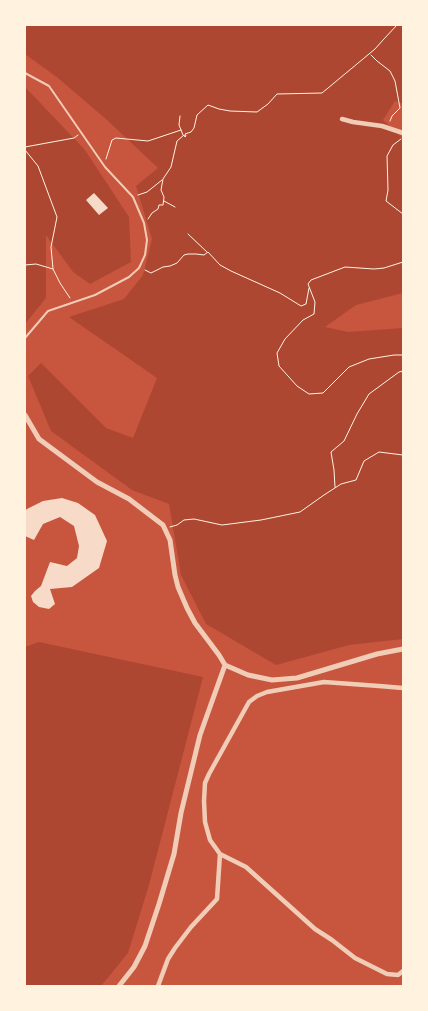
<!DOCTYPE html>
<style>
body{margin:0}
#map{position:relative;width:428px;height:1011px;overflow:hidden;background:#c8553d;font-family:"Times New Roman",serif}
canvas{display:block}
.frame{position:absolute;inset:0;border:26px solid #fff3e0;pointer-events:none}
</style>
<div id="map">
<canvas width="428" height="1011"></canvas>
<div class="frame"></div>
</div>
<script>
const ctx = document.querySelector('canvas').getContext('2d');
ctx.lineJoin = 'round';
function paint(path, color) { ctx.fillStyle = color; ctx.fill(path, 'evenodd'); }
const poly = rows => new Path2D(rows.map(r => 'M' + r).join(''));
function stroke(path, color, width, dash) { ctx.strokeStyle = color; ctx.lineWidth = width; ctx.lineCap = dash ? 'butt' : 'round'; ctx.setLineDash(dash || []); ctx.stroke(path); }
paint(poly([
 [25,25,403,25,403,104,395,101,383,120,403,139,403,293,356,305,325,327,348,332,403,328,403,639,349,645,276,665,206,624,181,575,169,504,132,490,51,431,28,376,41,363,106,428,133,438,157,378,69,317,124,299,143,275,152,239,136,186,158,168,107,120,58,78,25,54],
 [25,87,85,150,129,217,131,262,90,284,73,272,46,235,46,298,25,324],
 [39,642,203,677,149,885,128,953,101,986,25,986,25,647]
]), '#ae4732');
paint(poly([
 [94,193,108,208,99,215,86,200],
 [62,498,78,503,95,515,107,541,99,568,72,587,50,589,55,604,49,609,39,607,33,602,31,596,35,591,41,586,50,562,67,566,77,558,79,546,74,526,60,517,43,524,34,540,25,536,25,511,27,509,43,501]
]), '#f7dbc8');
stroke(poly([
 [371,55,377,61,390,71,395,81,400,108,392,116,390,121],
 [180,116,179,125,183,135],
 [401,139,393,145,387,156,388,190,386,201,403,214],
 [25,147,74,138,78,135],
 [25,150,38,166,57,217,51,247,53,269,60,283,70,298],
 [106,159,112,140,116,138,148,141,181,130],
 [138,195,147,192,162,180],
 [164,201,175,207],
 [148,219,152,213,158,209,159,205,163,205,164,197,161,190,163,179,171,167,177,141,184,135,185,137,186,136,185,134,191,132,194,128,197,115,208,105,219,109,230,111,257,112,268,104,277,94,322,93,375,49,383,40,397,25],
 [188,234,207,252],
 [403,262,384,268,374,269,345,267,311,280,308,284,315,302,314,314,303,320,285,339,277,353,279,366,297,386,309,394,323,393,349,367,369,359,394,355,403,355],
 [25,265,36,264,53,269],
 [145,270,151,273,163,267,170,266,177,263,184,255,188,254,196,254,204,255,208,252,220,265,231,271,280,293,301,306,306,304,309,288],
 [335,487,334,470,331,452,344,441,357,414,369,394,399,372,403,371],
 [170,527,177,525,184,520,194,519,222,525,261,520,300,512,324,495,341,484,356,480,364,461,379,452,403,455]
]), '#fff3e0', 1);
stroke(poly([
 [25,73,49,86,105,167,133,197,144,223,147,240,145,255,139,268,129,277,95,295,48,311,25,338]
]), '#f1ccb7', 2);
stroke(poly([
 [342,119,353,122,382,126,403,133],
 [220,854,246,867,315,929,332,940,355,958,387,974,398,975,403,971],
 [158,986,168,959,175,948,191,927,217,899,220,854,210,840,205,822,204,801,205,783,209,774,249,702,257,696,267,692,324,682,379,686,403,688]
]), '#f1ccb7', 4.5);
stroke(poly([
 [25,415,39,439,97,482,129,499,163,525,170,540,175,575,178,587,187,608,195,623,219,655,225,665,200,735,181,813,174,854,159,904,145,946,134,967,119,986],
 [225,665,248,675,272,680,297,678,377,654,403,649]
]), '#f1ccb7', 5);
</script>
